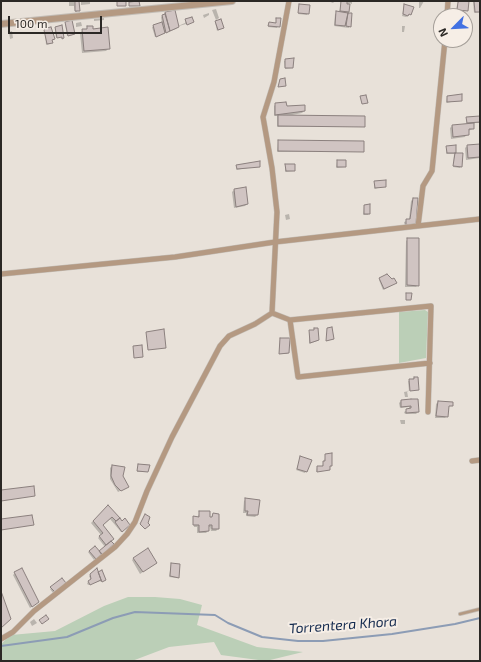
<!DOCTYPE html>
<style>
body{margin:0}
#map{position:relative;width:481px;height:662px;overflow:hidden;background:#e8e1d9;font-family:"Exo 2",sans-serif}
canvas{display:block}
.frame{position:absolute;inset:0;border:2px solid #2b2825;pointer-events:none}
.north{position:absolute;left:433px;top:8px;width:40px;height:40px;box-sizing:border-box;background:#f6eee6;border:1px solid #a59f99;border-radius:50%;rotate:246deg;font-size:11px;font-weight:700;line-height:16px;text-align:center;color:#2b2825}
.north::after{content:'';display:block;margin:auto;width:14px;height:18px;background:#4271e2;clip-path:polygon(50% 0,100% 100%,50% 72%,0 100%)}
.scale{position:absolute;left:8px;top:16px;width:94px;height:18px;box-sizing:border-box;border:2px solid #2b2825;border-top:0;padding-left:5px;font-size:12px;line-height:14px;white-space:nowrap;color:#2b2825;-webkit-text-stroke:3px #f6eee6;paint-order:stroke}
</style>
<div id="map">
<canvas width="481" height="662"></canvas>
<div class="frame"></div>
<div class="north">N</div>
<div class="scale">100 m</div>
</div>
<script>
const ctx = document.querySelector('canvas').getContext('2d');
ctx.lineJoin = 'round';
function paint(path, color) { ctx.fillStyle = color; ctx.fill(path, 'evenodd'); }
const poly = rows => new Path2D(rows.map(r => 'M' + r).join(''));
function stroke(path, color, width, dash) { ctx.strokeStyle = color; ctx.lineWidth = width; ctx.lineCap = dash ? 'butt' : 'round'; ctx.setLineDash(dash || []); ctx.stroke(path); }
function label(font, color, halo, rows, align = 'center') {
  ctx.font = font + ' "Exo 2",sans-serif'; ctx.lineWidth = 4; ctx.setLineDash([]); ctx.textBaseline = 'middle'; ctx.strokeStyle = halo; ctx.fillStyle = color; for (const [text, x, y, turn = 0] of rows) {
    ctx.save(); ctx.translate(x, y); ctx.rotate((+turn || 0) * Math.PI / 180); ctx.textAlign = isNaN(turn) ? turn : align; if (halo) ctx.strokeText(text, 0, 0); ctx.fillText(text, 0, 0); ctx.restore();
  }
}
paint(poly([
 [425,310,428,312,426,358,399,363,399,312],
 [128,597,155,597,180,599,202,605,197,625,257,647,303,652,266,661,221,655,214,642,169,647,132,661,1,661,1,644,11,635,55,631,104,606]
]), '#bbcfb7');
paint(poly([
 [69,1,78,1,77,12,75,12,74,6,69,6],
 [81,1,90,1,90,4,81,5],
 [328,1,335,1,333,3],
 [342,1,352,1,352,4,349,3,349,28,334,26,335,14,339,13],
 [419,1,424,1,420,8,419,8],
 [473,1,480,1,480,12,474,13],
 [460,2,467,10,466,11,456,11,457,5],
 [300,5,308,13,307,15,298,14],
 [404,5,408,16,406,17,402,16],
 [216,9,219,18,216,20,212,10],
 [166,12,178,26,185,23,186,19,193,22,179,26,176,29,155,37,152,27,162,23,161,17],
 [209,13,209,15,204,18,203,15],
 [104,18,104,20,94,21,94,19],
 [277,19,280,19,277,28,268,27,269,23,275,24],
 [81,22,82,26,76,27,76,23],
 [215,22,223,28,217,31],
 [65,23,74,34,73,35,67,36],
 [402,26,405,26,404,32,402,32],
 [92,27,109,48,106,51,82,53,80,33,83,30],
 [55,28,63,38,62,39,61,37,56,38],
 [45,30,53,39,50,44,46,45],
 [12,31,13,38,10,39,9,32],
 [293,59,292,68,285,69,284,61],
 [447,97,461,100,446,103],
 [276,104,304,111,302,113,287,116,364,126,277,127,277,116,274,116,274,106],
 [480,117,480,123,473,123,473,129,468,131,465,137,451,139,450,128,452,126,466,125,467,118],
 [278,141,363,142,363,151,277,152],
 [480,145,480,158,466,160,465,148,467,146],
 [455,146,455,154,461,166,460,168,453,167,454,154,446,154,447,147],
 [337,161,345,167,336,168],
 [285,165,294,171,285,172],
 [237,166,259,166,236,170],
 [375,182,385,186,374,189],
 [234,190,247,204,245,206,234,208,232,192],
 [413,199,415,224,405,227,404,222,409,220,411,201],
 [364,206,369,213,368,215,363,215],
 [289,214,290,219,286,220,285,215],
 [408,239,418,285,416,287,405,287,406,241],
 [380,279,394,284,383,290,379,280],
 [309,331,318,340,317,341,309,344],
 [280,339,288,353,287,354,279,354],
 [414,378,418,389,407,391,408,397,405,397,404,392,409,391,408,381],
 [418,400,418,412,416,414,405,414,404,412,409,409,409,407,400,408,399,403,401,401],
 [438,402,452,405,447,407,447,416,445,418,435,418,436,404],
 [400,420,405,420,405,424,401,424],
 [326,455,331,465,329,469,316,472,317,467,322,467],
 [301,457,310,460,305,473,296,470],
 [138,465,148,472,137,472],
 [112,466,122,476,126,488,118,492,110,479,110,468],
 [246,499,257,515,255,517,246,516,246,513,243,513,244,501],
 [108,506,122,522,129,525,121,532,110,519,102,526,112,544,94,560,88,552,94,547,99,552,105,547,98,538,101,535,91,523],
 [200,512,211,518,213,514,218,529,216,531,211,531,210,527,208,527,208,531,206,533,197,533,197,527,194,527,193,518,197,518],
 [134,558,156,563,140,574,132,560],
 [171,564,178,577,177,578,169,577],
 [96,570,103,581,101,582,100,581,88,585,87,583,91,580,89,576],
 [15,573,36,604,30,608,13,575],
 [62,579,65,583,53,593,50,589],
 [34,619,37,623,32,626,30,622]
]), '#0003');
stroke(poly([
 [1,646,67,637,113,618,135,612,215,615,228,623,262,637,298,641,323,641,392,634,455,624,480,618]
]), '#8c9cb5', 2);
const building = poly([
 [75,1,79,1,80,11,75,11,75,1],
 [117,1,126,1,126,6,117,6,117,1],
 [139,1,140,6,129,6,129,2,139,1],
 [341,1,347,1,347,4,350,4,349,12,340,11,341,1],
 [460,1,469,1,468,11,457,10,458,2,460,1],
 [474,1,480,1,480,12,475,12,474,1],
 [299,4,310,5,309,14,298,13,299,4],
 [404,4,414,7,411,15,409,14,408,16,403,14,404,4],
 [175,10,179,27,170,31,165,12,175,10],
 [336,11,348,13,345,26,335,25,336,11],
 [348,13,352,13,351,27,346,26,348,13],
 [165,14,170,31,166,33,162,15,165,14],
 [192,17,194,22,187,25,185,19,192,17],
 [276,18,281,18,280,27,268,26,269,22,276,23,276,18],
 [221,19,224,28,218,30,215,21,221,19],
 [72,20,75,34,68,36,65,22,72,20],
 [162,22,165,33,156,37,153,25,162,22],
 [62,25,64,38,62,39,62,37,57,38,55,27,62,25],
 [87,26,93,26,93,29,108,27,110,49,84,51,82,29,87,29,87,26],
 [51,27,55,39,52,40,53,43,47,44,44,30,46,28,51,27],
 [294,58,293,68,285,68,285,59,294,58],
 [285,78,286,86,278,87,280,79,285,78],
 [462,94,462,101,447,102,447,96,462,94],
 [366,95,368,103,362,104,360,96,366,95],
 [286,102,287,106,305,105,305,111,275,115,275,103,286,102],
 [278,115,365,116,365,127,278,126,278,115],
 [480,116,480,122,467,123,466,117,480,116],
 [474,123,474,129,469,129,469,135,453,137,452,125,474,123],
 [278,140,364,141,364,152,278,151,278,140],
 [480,144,480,157,468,158,467,145,480,144],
 [456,145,456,153,447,153,446,146,456,145],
 [455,153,463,153,462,167,453,166,455,153],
 [337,160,346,160,346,167,337,167,337,160],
 [260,161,260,167,237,169,236,165,260,161],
 [285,164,295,164,295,171,286,171,285,164],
 [386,180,386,187,375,188,374,181,386,180],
 [246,187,248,204,236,207,234,189,246,187],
 [413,198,418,198,416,224,406,225,406,219,410,219,413,198],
 [370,204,370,214,364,214,364,205,370,204],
 [407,238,419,238,419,286,407,285,407,238],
 [387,274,392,279,394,278,397,283,384,289,379,278,387,274],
 [406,293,412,293,411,300,406,300,406,293],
 [332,327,334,339,326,341,327,328,332,327],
 [314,328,318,328,319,340,310,343,309,330,314,330,314,328],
 [164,329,166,348,148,350,146,332,164,329],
 [280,338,290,338,289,353,279,354,280,338],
 [142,345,143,357,134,358,133,346,142,345],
 [414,377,418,377,419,390,410,391,409,379,414,379,414,377],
 [411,399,418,399,419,412,406,413,406,409,411,408,411,406,401,407,401,400,411,399],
 [438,401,453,402,453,406,449,406,448,417,436,416,438,401],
 [332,453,332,466,330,466,330,470,317,472,317,466,323,466,323,461,325,461,325,454,332,453],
 [300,456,312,460,307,472,297,469,300,456],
 [138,464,150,465,148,472,137,471,138,464],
 [112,465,125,467,123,476,129,487,121,491,115,485,111,476,112,465],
 [34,486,35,496,1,501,1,490,34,486],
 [245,498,260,500,258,515,247,515,248,511,245,511,245,498],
 [108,505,120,518,116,521,112,517,103,525,114,539,106,545,99,536,103,533,93,521,108,505],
 [199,511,210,511,210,517,212,517,213,513,219,514,219,529,212,529,212,525,209,525,209,531,199,532,199,525,193,525,193,516,199,517,199,511],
 [145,514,150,517,148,523,150,525,145,529,140,524,145,514],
 [32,515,34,525,1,530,1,519,32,515],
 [120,518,122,521,125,518,130,525,122,532,115,522,120,518],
 [111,541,114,544,102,555,99,551,111,541],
 [95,546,102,554,96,559,89,551,95,546],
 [148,548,157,563,143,572,133,558,148,548],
 [171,563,180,564,179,578,170,576,171,563],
 [22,568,39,602,32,607,14,572,22,568],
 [97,568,101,580,90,585,88,581,91,579,90,574,97,568],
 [102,570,106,580,102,582,98,572,102,570],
 [62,578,66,583,55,592,50,587,62,578],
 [1,591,11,619,1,628,1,591],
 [46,615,49,619,42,624,39,620,46,615]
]);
paint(building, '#d0c4c2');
stroke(building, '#8b807e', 1);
const service = poly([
 [460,614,480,609]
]);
const minor = poly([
 [447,16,448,1],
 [418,226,423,186,432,171,445,40],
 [1,274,175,257,275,242,480,219],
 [272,313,290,320,431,306,428,412],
 [290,320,298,377,430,363],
 [472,461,480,460],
 [1,639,13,632,34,611,115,547,127,534,135,522,147,491,172,437,220,346,229,336,255,324,272,313,277,212,272,168,263,117,274,82,289,1]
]);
const tertiary = poly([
 [1,24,232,1]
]);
stroke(service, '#c2bcb5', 4);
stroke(minor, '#c2bcb5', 6);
stroke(tertiary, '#c2bcb5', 8);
stroke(service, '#b49982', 2.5);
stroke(minor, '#b49982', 5);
stroke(tertiary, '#b49982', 6);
label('italic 14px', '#152b4f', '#f6eee6', [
 ["Torrentera Khora",343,625,-4]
]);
</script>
